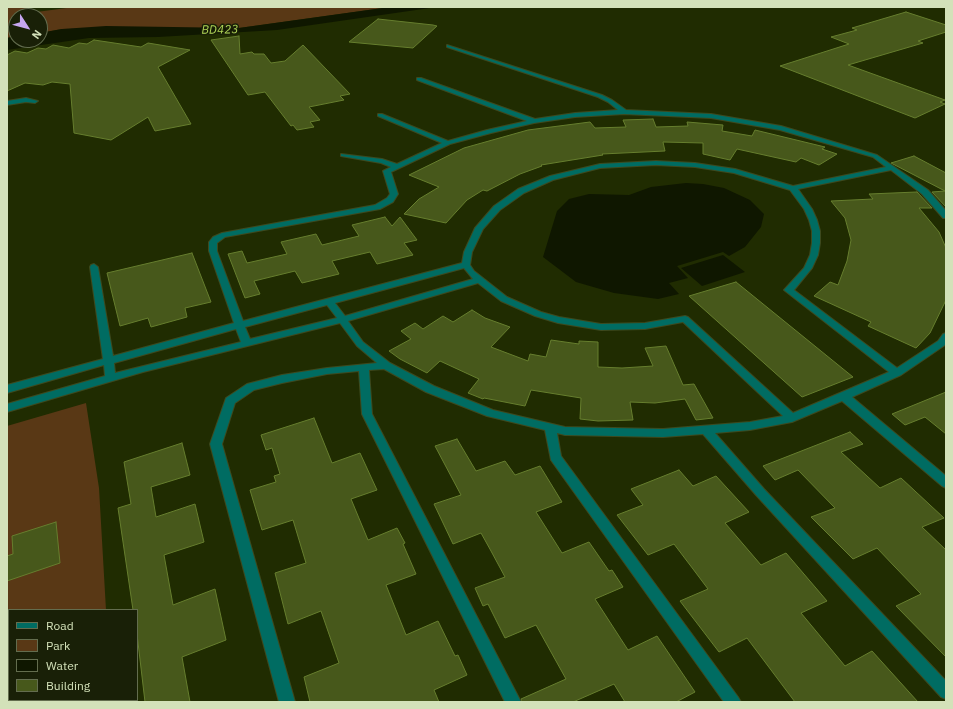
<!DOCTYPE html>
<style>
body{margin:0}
#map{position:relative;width:953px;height:709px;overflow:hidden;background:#202c01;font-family:"IBM Plex Sans",sans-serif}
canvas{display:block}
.frame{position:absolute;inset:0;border:8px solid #d3e1b9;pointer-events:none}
.legend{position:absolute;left:8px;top:609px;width:130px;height:92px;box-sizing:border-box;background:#192007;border:1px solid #636d4e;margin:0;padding:5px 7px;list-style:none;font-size:12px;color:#d3e1b9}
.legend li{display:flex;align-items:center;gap:8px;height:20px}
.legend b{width:20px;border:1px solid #636d4e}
.north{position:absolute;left:8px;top:8px;width:40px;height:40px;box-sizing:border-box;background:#192007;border:1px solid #636d4e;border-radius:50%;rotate:126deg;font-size:11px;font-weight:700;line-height:16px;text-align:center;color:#d3e1b9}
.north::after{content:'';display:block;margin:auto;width:14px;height:18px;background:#c6a6f0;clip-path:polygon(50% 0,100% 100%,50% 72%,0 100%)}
</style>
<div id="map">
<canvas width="953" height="709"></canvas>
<div class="frame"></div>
<ul class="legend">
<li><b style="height:5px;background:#006c62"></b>Road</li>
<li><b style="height:11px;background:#593815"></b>Park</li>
<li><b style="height:11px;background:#0f1700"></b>Water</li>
<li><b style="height:11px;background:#47581b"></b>Building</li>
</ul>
<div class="north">N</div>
</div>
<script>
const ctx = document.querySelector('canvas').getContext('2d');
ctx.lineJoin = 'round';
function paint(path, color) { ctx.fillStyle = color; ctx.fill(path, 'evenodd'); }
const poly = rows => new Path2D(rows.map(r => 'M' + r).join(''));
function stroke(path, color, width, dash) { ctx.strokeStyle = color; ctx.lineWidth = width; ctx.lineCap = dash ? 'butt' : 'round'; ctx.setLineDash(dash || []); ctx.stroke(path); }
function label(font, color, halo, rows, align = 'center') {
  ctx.font = font + ' "IBM Plex Sans",sans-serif'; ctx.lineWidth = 3; ctx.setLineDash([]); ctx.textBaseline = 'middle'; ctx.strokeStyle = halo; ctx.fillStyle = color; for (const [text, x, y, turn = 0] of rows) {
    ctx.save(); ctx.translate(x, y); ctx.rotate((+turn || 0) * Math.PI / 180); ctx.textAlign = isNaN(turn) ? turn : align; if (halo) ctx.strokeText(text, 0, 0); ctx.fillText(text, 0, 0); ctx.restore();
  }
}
paint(poly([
 [7,7,26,7,29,13,74,7,390,7,239,28,62,29,40,33,40,16,16,16,16,36,7,38],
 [86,403,99,488,106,610,9,610,9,700,112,700,112,702,7,702,7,426]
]), '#593815');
paint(poly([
 [390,7,437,7,277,30,158,37,89,38,7,50,7,38,16,36,16,40,40,40,40,33,62,29,106,26,239,28],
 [686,183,703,184,724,188,750,200,764,214,761,227,745,247,729,256,723,252,677,266,688,278,669,283,679,294,658,299,614,293,576,282,543,257,557,211,569,199,589,194,629,195,651,187],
 [723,255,745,272,702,286,681,268]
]), '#0f1700');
const building = poly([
 [906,12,946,25,946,32,918,41,923,43,848,65,945,100,940,102,945,104,915,118,780,66,849,44,831,37,857,30,852,28,906,12],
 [378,19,433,25,437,26,413,48,349,42,378,19],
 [239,36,240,54,252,52,254,54,264,54,271,63,285,61,303,45,350,94,340,96,344,100,309,107,320,120,310,122,314,127,297,130,293,125,291,126,265,92,248,95,211,40,239,36],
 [94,40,141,47,148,43,190,50,158,67,191,124,155,131,148,117,111,140,74,133,70,84,52,82,43,85,25,83,7,91,7,55,15,51,27,53,38,48,46,49,53,45,69,48,79,43,87,44,94,40],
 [653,119,656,127,688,126,687,122,723,125,722,131,752,136,755,130,825,147,822,149,837,154,819,165,801,158,796,162,737,149,730,160,703,154,703,143,663,142,665,151,602,154,603,155,541,165,542,166,520,174,487,191,483,190,467,200,446,223,404,214,419,199,439,187,409,175,464,148,528,130,590,122,595,128,626,127,623,120,653,119],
 [914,156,946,173,946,207,932,192,945,191,891,163,914,156],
 [917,192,932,208,919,208,939,232,946,248,946,300,930,333,916,348,868,326,871,322,814,296,830,282,838,285,847,261,851,240,845,218,831,201,873,199,869,194,917,192],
 [385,217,392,226,400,217,417,240,404,243,413,255,377,264,370,252,332,261,339,274,302,283,295,271,254,281,260,294,245,298,228,254,242,251,247,263,287,254,281,242,316,234,322,245,359,236,352,225,385,217],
 [192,253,211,302,185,308,187,317,151,327,148,318,120,326,107,273,192,253],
 [736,282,853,377,802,397,689,296,736,282],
 [472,310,485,318,510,327,491,347,528,361,530,354,546,357,551,340,579,344,579,341,598,342,598,367,622,368,653,366,645,348,666,346,683,385,694,384,713,418,696,420,685,399,655,403,630,402,633,420,598,421,580,419,581,398,531,390,525,406,484,398,483,399,468,393,479,379,440,361,427,373,400,359,389,351,411,339,401,331,415,323,423,329,443,316,453,322,472,310],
 [946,392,946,434,925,417,905,425,892,414,946,392],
 [314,418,332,463,360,453,377,490,351,499,368,540,397,528,405,543,403,544,416,574,386,585,406,635,438,621,455,656,458,655,467,675,434,690,439,702,310,702,304,677,339,663,321,611,288,624,275,573,306,563,293,520,262,530,250,490,276,482,274,476,280,474,272,448,266,450,261,435,314,418],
 [850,432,863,444,841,452,880,488,901,478,944,518,922,527,946,550,946,657,896,606,921,594,895,567,877,548,853,559,811,517,835,508,798,470,775,480,763,466,850,432],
 [457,439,476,471,505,461,515,475,540,466,562,502,536,512,562,553,589,542,609,571,612,570,623,587,595,599,628,650,657,636,695,692,676,702,625,702,614,684,573,702,522,702,521,699,566,679,536,625,505,638,488,604,483,606,475,588,505,577,491,551,481,533,453,544,434,504,461,495,435,446,457,439],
 [182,443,190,475,151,487,156,517,195,504,204,542,164,555,173,605,215,589,226,640,182,657,190,702,145,702,137,634,137,610,133,610,118,508,131,504,124,462,182,443],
 [679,470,693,486,716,476,749,512,725,523,761,565,786,553,827,601,801,613,845,666,872,651,918,702,795,702,747,638,719,652,680,601,708,589,693,569,674,544,648,555,617,515,643,505,631,489,679,470],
 [56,522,60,563,7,581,7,556,13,554,12,536,56,522]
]);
paint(building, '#47581b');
stroke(building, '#667e2e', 1);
const minor = poly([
 [447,45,602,95,612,100,626,110,711,114,781,126,877,155,928,190,946,211,946,218,943,218,922,194,891,170,798,189,812,209,817,220,820,231,820,243,818,255,812,268,794,290,897,368,938,341,943,334,946,333,945,345,901,375,852,397,946,476,946,488,942,486,842,401,792,422,750,430,715,433,764,489,946,681,946,699,941,697,756,495,703,434,663,437,565,435,557,433,561,456,738,697,741,702,724,702,551,460,545,430,487,416,426,392,384,369,369,370,372,414,521,702,505,702,362,414,359,371,327,374,282,383,254,390,235,403,222,444,295,702,279,702,210,444,226,398,247,384,282,375,327,368,377,363,357,346,340,323,143,372,7,412,7,404,105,376,104,365,7,393,7,385,103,359,90,267,91,265,94,264,98,267,113,356,234,323,209,251,209,242,213,237,222,233,375,205,387,198,390,194,383,171,391,167,381,163,341,156,341,154,382,159,397,164,442,143,378,116,378,114,382,114,448,141,487,130,527,121,417,80,417,78,421,78,535,119,575,113,618,110,608,102,598,97,447,47,447,45],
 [624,114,711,118,780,130,873,157,886,167,793,186,735,169,695,163,656,161,600,164,550,176,518,189,494,206,475,228,464,252,462,263,243,321,217,251,217,243,225,237,380,209,393,202,398,194,391,172,450,144,491,133,534,123,575,117,624,114],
 [656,165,695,167,734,173,790,190,804,209,809,220,812,231,812,243,810,255,804,268,784,290,889,372,793,413,688,317,685,316,645,323,601,324,559,317,541,312,507,297,474,271,470,265,472,252,483,229,500,210,524,193,553,180,600,168,656,165],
 [464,268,473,279,345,316,335,303,464,268],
 [478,283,501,301,535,316,558,323,601,330,645,329,683,322,783,416,750,422,663,429,565,427,493,410,434,386,390,363,363,342,348,321,478,283],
 [327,305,337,318,250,339,245,327,327,305],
 [236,329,241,342,115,373,114,363,236,329],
 [26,98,38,101,35,103,26,102,7,105,7,101,26,98]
]);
stroke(minor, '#3d491e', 2);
paint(minor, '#006c62');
label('italic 12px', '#b0d557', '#192007', [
 ["BD423",220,30,-1]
]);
</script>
